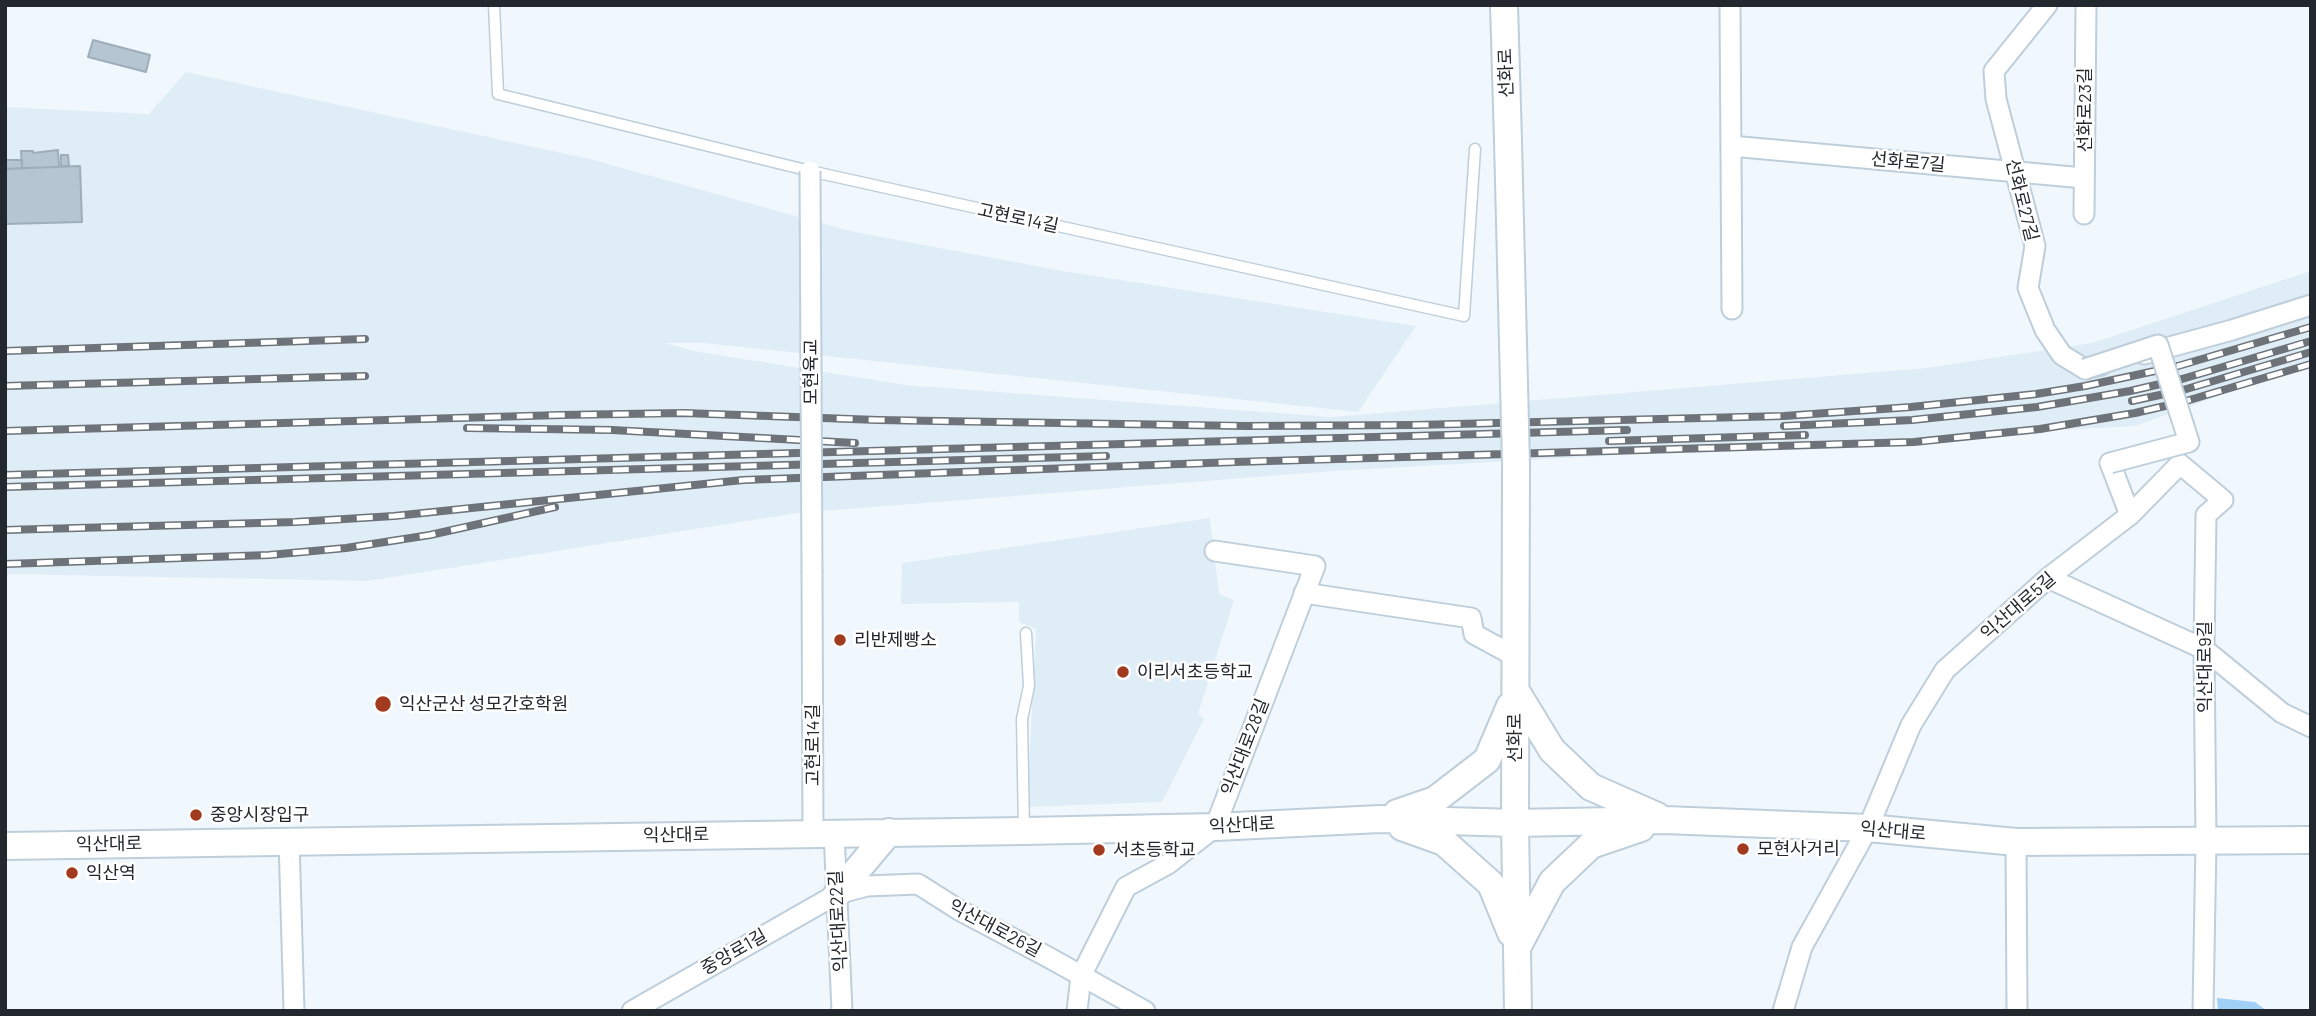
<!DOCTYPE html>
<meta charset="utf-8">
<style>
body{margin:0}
#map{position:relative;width:2316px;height:1016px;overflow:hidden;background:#f1f8fd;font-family:Barlow,sans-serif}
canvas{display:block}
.frame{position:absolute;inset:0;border:7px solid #22282d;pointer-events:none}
</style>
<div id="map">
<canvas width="2316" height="1016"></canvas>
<div class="frame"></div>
</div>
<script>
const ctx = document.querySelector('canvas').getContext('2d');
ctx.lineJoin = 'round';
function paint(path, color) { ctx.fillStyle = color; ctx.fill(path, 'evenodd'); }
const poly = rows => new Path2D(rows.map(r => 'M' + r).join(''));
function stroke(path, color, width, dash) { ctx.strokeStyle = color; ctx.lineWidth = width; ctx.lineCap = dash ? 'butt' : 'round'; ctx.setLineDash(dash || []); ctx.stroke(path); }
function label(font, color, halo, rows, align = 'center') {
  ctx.font = font + ' Barlow,"Noto Sans KR",sans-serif'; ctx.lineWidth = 5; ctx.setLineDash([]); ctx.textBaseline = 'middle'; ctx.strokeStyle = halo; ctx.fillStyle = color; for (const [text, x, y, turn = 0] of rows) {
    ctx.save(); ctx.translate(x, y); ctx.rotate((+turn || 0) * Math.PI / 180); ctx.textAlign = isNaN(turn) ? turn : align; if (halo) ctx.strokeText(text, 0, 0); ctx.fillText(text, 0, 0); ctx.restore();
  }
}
paint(poly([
 [186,72,590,159,850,231,1063,271,1416,326,1358,412,703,343,665,343,694,351,906,385,1331,417,1926,368,2092,343,2311,271,2311,363,2135,426,1334,471,797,513,368,581,5,574,5,107,149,114],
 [1210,518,1219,594,1234,600,1198,714,1204,719,1162,802,1027,807,1036,629,1019,622,1019,602,901,604,902,563]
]), '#dfedf7');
paint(poly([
 [2217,998,2255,1002,2267,1011,2218,1011]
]), '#a0d0f5');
const building = poly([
 [93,40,150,55,146,72,88,57,93,40],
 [58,150,59,167,22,168,21,151,33,151,33,153,58,150],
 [61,155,68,155,69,166,61,166,61,155],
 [5,160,22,160,22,168,5,169,5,160],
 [80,166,82,222,5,224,5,169,80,166]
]);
paint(building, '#b5c5d1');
stroke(building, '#9eadba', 2);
const lane = poly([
 [494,5,498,94,810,171,1464,316,1475,149],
 [1024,831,1022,719,1029,686,1026,633]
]);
const street = poly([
 [1730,5,1732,309],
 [2047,5,1994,71,1996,99,2035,246,2028,288,2045,330,2062,355,2085,369,2101,365],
 [1731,146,2084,178],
 [2084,214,2086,5],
 [2144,354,2232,330,2311,305],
 [2110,463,2130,515],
 [812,573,813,833],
 [2048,578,2204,649,2282,713,2311,727],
 [1304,593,1471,618,1474,634,1516,657],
 [834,832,842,1011],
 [289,840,294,1011],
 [2016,842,2017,1011],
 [632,1011,837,894,867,886,918,884,959,910,1046,956,1145,1011],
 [1077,1011,1081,976,1126,887,1168,864,1215,827,1315,566,1215,551],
 [1783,1011,1802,947,1868,828,1911,725,1945,670,2048,578,2130,515,2180,464,2223,500,2206,515,2204,649,2206,841,2203,1011]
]);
const secondary = poly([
 [1504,5,1508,141],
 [1516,465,1515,823,1518,1011],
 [1516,691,1552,750,1591,787,1657,816],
 [1397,813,1435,800,1487,760,1510,706],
 [1402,827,1444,842,1491,884,1511,933],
 [5,846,1024,831,1215,827,1380,819,1515,823,1665,820,1868,828,2016,842,2311,840],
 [837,894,889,832],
 [1518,946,1552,882,1591,845,1641,828]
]);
stroke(lane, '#beceda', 13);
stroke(street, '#beceda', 23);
stroke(secondary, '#beceda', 30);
stroke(lane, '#fff', 10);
stroke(street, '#fff', 19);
stroke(secondary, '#fff', 26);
const rail = poly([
 [5,351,365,339],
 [5,386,365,376],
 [2132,401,2183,390,2311,352],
 [1784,426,1912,420,2037,407,2130,391,2182,379,2311,341],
 [467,428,612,430,855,443],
 [5,431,561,415,684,413,878,420,1245,426,1415,425,1784,416,1911,407,2036,394,2085,386,2178,366,2311,327],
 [1609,441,1805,435],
 [5,475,1627,430],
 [5,487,1106,456],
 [5,530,295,522,394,516,743,480,1235,462,1914,442,2040,429,2135,413,2186,401,2311,364],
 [5,564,269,555,346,548,430,535,555,507]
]);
stroke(rail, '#6d7378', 8);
stroke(rail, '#fff', 5, [16]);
const streetBridge = poly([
 [810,171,812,573],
 [2085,369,2158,345,2189,442,2110,463]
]);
const secondaryBridge = poly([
 [1508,141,1516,465]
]);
stroke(streetBridge, '#beceda', 23, []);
stroke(secondaryBridge, '#beceda', 30, []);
stroke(streetBridge, '#fff', 19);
stroke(secondaryBridge, '#fff', 26);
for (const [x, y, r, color] of [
 [840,640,7,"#a23a1f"],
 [1123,672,7,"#a23a1f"],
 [383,704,9,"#a23a1f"],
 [196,815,7,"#a23a1f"],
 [1743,849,7,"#a23a1f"],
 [1099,850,7,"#a23a1f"],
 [72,873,7,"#a23a1f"]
]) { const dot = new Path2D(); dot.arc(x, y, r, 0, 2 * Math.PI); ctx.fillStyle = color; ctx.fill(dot); stroke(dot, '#fff', 2.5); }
label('18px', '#22282d', '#fff', [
 ["선화로",1506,73,-92],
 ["선화로23길",2085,110,-90],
 ["선화로7길",1908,162,5],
 ["선화로27길",2022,200,76],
 ["고현로14길",1018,218,12],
 ["모현육교",811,372,-90],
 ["익산대로5길",2018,606,-41],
 ["익산대로9길",2205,667,-90],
 ["선화로",1515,738,-90],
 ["고현로14길",813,745,-90],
 ["익산대로28길",1245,747,-69],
 ["익산대로",1242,825,-3],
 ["익산대로",1893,831,5],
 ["익산대로",676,835,-1],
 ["익산대로",109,844,-1],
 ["익산대로22길",838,921,-93],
 ["익산대로26길",995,928,28],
 ["중앙로1길",734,952,-30]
]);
label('18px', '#22282d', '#fff', [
 ["리반제빵소",854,640],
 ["이리서초등학교",1137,672],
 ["익산군산 성모간호학원",399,704],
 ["중앙시장입구",210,815],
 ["모현사거리",1757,849],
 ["서초등학교",1113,850],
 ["익산역",86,873]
], 'left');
</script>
